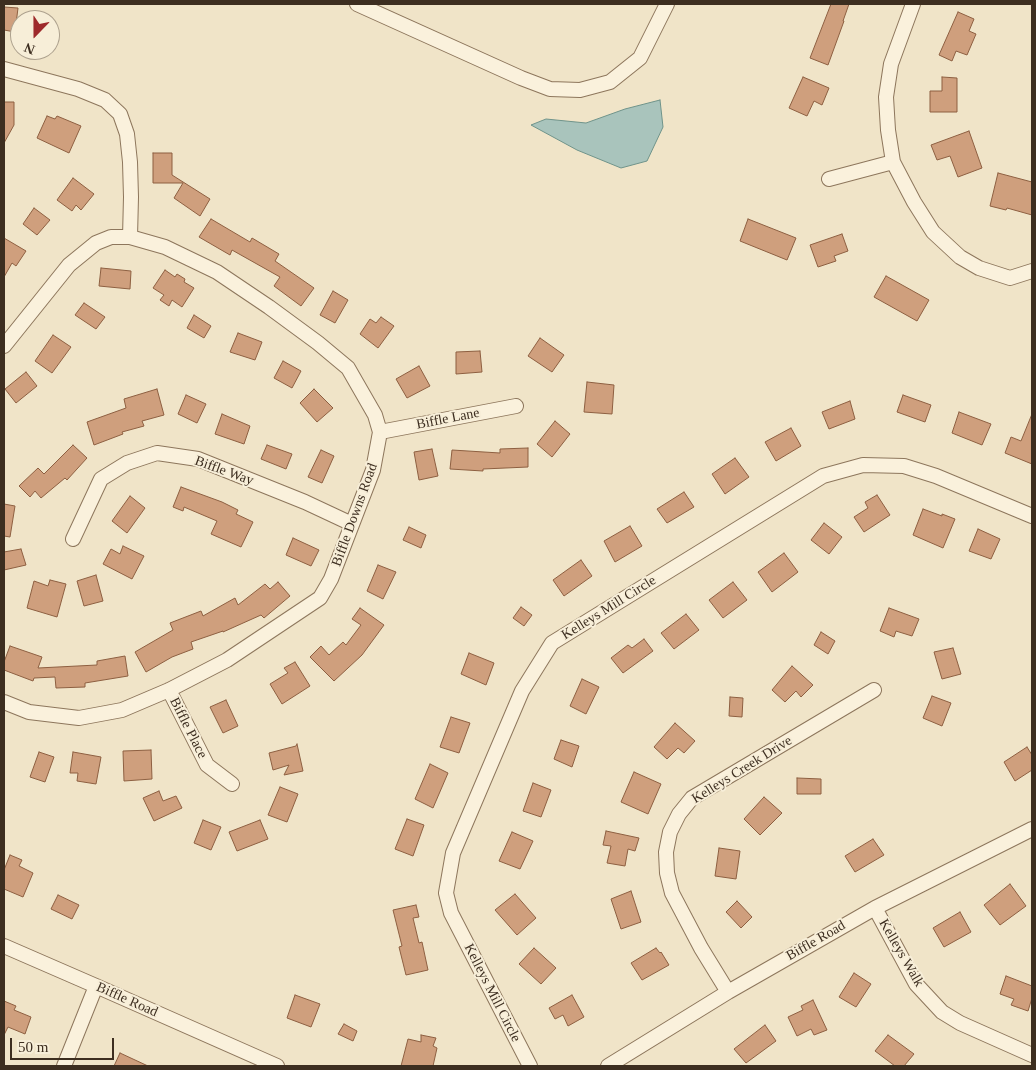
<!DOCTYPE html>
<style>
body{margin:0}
#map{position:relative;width:1036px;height:1070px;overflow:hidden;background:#f0e4c8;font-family:Georgia,serif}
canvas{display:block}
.frame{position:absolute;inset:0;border:5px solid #3d2e20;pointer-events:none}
.north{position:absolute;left:10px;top:10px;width:50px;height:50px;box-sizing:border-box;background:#f7eed8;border:1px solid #ada18e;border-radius:50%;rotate:202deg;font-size:14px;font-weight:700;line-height:20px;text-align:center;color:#3d2e20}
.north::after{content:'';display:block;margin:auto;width:18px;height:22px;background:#9e2a2b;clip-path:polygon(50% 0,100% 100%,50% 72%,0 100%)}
.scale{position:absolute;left:10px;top:1038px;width:104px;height:22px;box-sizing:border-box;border:2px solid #3d2e20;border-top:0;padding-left:6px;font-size:15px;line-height:18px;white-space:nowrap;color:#3d2e20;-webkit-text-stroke:4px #f7eed8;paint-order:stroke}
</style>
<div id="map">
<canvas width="1036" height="1070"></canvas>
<div class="frame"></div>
<div class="north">N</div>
<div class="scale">50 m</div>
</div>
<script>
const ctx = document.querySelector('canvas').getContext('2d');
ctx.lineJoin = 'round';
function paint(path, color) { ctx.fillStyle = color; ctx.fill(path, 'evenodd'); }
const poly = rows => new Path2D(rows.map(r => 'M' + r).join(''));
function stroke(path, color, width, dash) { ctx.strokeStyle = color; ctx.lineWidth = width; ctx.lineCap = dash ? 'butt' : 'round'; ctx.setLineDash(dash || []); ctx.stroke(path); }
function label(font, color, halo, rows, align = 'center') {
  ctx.font = font + ' Georgia,serif'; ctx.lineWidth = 4; ctx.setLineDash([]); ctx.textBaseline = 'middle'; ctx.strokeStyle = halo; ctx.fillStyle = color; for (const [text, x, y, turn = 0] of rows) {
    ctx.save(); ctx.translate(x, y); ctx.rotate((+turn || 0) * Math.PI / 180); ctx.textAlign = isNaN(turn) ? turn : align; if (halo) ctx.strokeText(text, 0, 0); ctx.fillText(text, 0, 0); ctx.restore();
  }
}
const water = poly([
 [660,100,663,127,647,161,621,168,577,150,531,125,546,119,586,123,625,109,660,100]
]);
paint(water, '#a9c4bc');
stroke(water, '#6f938a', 1);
const building = poly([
 [831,4,849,4,843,21,844,21,828,65,810,58,831,4],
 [4,7,18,8,15,32,4,30,4,7],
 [958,12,974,19,969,31,976,34,967,55,956,51,952,61,939,55,958,12],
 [803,77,829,88,822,105,814,101,807,116,789,108,803,77],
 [942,77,957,78,957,112,930,112,930,91,942,91,942,77],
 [4,102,14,102,14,125,4,143,4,102],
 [47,116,55,119,57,116,81,126,69,153,37,138,47,116],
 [969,131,982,168,958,177,950,156,937,160,931,145,969,131],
 [153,153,172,153,172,175,210,199,200,216,174,198,183,183,153,183,153,153],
 [998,173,1032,182,1032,215,1007,208,1006,210,990,206,998,173],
 [73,178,94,194,81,210,76,205,72,211,57,200,73,178],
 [34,208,50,220,37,235,23,224,34,208],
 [211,219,250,242,252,238,279,254,275,261,314,288,301,306,274,286,280,277,232,250,230,255,199,237,211,219],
 [748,219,796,238,787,260,740,241,748,219],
 [842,234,848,251,834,256,836,261,818,267,810,245,842,234],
 [4,238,26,251,16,266,12,263,4,277,4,238],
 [101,268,131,271,130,289,99,286,101,268],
 [165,270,175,277,177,274,185,279,184,282,194,288,182,307,172,300,169,306,160,300,164,295,153,288,165,270],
 [886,276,929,300,917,321,874,297,886,276],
 [333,291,348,300,335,323,320,315,333,291],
 [84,303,105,317,96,329,75,315,84,303],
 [194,315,211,326,204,338,187,328,194,315],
 [381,317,394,326,378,348,360,334,370,319,376,323,381,317],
 [238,333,262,342,255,360,230,352,238,333],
 [53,335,71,347,52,373,35,361,53,335],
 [540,338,564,355,552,372,528,356,540,338],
 [480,351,482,372,456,374,456,352,480,351],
 [283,361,301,371,292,388,274,378,283,361],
 [419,366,430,386,407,398,396,379,419,366],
 [26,372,37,386,16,403,5,389,26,372],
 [587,382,614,385,612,414,584,412,587,382],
 [157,389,164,415,142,421,144,426,122,432,123,434,94,445,87,422,126,408,124,399,157,389],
 [314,389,333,408,317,422,300,403,314,389],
 [186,395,206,404,197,423,178,414,186,395],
 [903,395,931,405,925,422,897,412,903,395],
 [850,401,855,419,829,429,822,412,850,401],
 [959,412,991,424,982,445,952,433,959,412],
 [222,414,250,426,244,444,215,434,222,414],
 [1032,414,1032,464,1005,453,1011,437,1021,441,1032,414],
 [555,421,570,434,552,457,537,444,555,421],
 [791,428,801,446,776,461,765,442,791,428],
 [73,445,87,458,67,480,65,478,41,498,35,491,30,497,19,486,38,468,44,474,73,445],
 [267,445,292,454,286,469,261,459,267,445],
 [528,448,528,467,483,469,483,471,450,469,452,450,500,453,500,449,528,448],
 [432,449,438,476,419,480,414,452,432,449],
 [321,450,334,456,322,483,308,477,321,450],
 [735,458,749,477,725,494,712,474,735,458],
 [181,487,222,502,238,510,236,514,253,522,241,547,211,534,217,521,184,507,183,511,173,507,181,487],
 [684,492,694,507,667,523,657,509,684,492],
 [877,495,890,515,864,532,854,517,868,508,865,502,877,495],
 [130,496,145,508,127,533,112,521,130,496],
 [4,504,15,506,10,537,4,536,4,504],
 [923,509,942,516,942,514,955,519,943,548,913,535,923,509],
 [824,523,842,537,829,554,811,540,824,523],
 [630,526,642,546,615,562,604,541,630,526],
 [409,527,426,535,421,548,403,540,409,527],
 [978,529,1000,539,991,559,969,551,978,529],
 [293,538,319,550,311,566,286,555,293,538],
 [123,546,144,556,132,579,103,564,111,549,120,554,123,546],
 [21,549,26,565,4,570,4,552,21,549],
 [784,553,798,572,772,592,758,572,784,553],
 [581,560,592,576,564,596,553,580,581,560],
 [378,565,396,572,383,599,367,591,378,565],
 [96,575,103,601,84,606,77,581,96,575],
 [50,580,66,584,57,617,27,608,34,581,48,586,50,580],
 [278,582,290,596,264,618,261,615,223,632,223,631,191,642,193,649,172,657,146,672,135,652,173,630,170,623,201,611,203,616,235,598,238,605,265,584,270,589,278,582],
 [733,582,747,600,723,618,709,600,733,582],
 [521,607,532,615,524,626,513,618,521,607],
 [360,608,384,625,362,655,334,681,310,657,321,646,329,655,343,642,346,645,361,625,352,619,360,608],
 [889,608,919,619,912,636,896,631,894,637,880,631,889,608],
 [686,614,699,630,674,649,661,633,686,614],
 [821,632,835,641,828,654,814,645,821,632],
 [644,639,653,651,623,673,611,658,628,645,632,648,644,639],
 [10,646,42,657,38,668,97,665,97,661,125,656,128,676,85,683,85,687,56,688,55,677,34,678,33,681,4,670,4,662,10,646],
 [953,648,961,674,942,679,934,652,953,648],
 [469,653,494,663,486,685,461,674,469,653],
 [295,662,310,686,282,704,270,684,288,673,284,668,295,662],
 [792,666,813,685,801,697,796,691,785,702,772,690,792,666],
 [582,679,599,687,586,714,570,706,582,679],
 [932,696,951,703,942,726,923,718,932,696],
 [730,697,743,698,742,717,729,716,730,697],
 [226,700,238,726,223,733,210,707,226,700],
 [451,717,470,723,459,753,440,747,451,717],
 [675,723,695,741,684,753,678,748,667,759,654,747,675,723],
 [561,740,579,746,572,767,554,759,561,740],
 [297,744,303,771,284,775,289,765,273,770,269,753,296,746,297,744],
 [1027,747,1032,755,1032,770,1015,781,1004,762,1027,747],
 [151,750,152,779,124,781,123,751,151,750],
 [39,752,54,757,45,782,30,777,39,752],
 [73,752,101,757,96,784,77,781,78,773,70,773,73,752],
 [430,764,448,773,433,808,415,799,430,764],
 [634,772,661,784,648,814,621,802,634,772],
 [797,778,821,779,821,794,797,794,797,778],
 [533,783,551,790,541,817,523,811,533,783],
 [280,787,298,794,287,822,268,815,280,787],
 [159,791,163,801,176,796,182,808,154,821,143,798,159,791],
 [764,797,782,813,760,835,744,819,764,797],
 [407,819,424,825,413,856,395,849,407,819],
 [203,820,221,827,211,850,194,843,203,820],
 [260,820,268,839,237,851,229,832,260,820],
 [606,831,639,838,635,851,628,849,625,866,607,863,611,846,603,845,606,831],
 [512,832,533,841,520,869,499,861,512,832],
 [873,839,884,855,855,872,845,856,873,839],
 [719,848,740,851,736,879,715,876,719,848],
 [10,855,22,860,19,866,33,873,23,897,4,889,4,870,10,855],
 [1010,884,1026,906,1000,925,984,905,1010,884],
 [631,891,641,922,621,929,611,899,631,891],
 [515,894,536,918,517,935,495,910,515,894],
 [58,895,79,905,72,919,51,909,58,895],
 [737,901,752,917,741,928,726,912,737,901],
 [416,905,419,917,413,918,419,943,422,942,428,970,406,975,399,947,402,946,393,910,416,905],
 [960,912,971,932,944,947,933,928,960,912],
 [534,948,556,968,541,984,519,964,534,948],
 [656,948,660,953,661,952,669,965,642,980,631,963,656,948],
 [854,973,871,984,856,1007,839,997,854,973],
 [1006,976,1032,986,1032,998,1028,1011,1011,1005,1014,999,1000,994,1006,976],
 [295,995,320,1004,311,1027,287,1018,295,995],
 [572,995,584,1017,568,1026,563,1015,555,1019,549,1008,572,995],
 [813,1000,827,1030,814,1035,811,1029,797,1036,788,1017,803,1010,801,1006,813,1000],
 [4,1001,16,1006,14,1010,31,1017,25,1034,8,1027,4,1035,4,1001],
 [344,1024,357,1031,353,1041,338,1034,344,1024],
 [765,1025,776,1041,746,1063,734,1049,765,1025],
 [421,1035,436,1038,433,1046,437,1048,433,1066,401,1066,408,1039,421,1042,421,1035],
 [888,1035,914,1054,904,1066,895,1066,875,1051,888,1035],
 [120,1053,148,1066,114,1066,120,1053]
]);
paint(building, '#cf9f7d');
stroke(building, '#8d5f41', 1);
const minor = poly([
 [357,4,521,78,550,89,580,90,610,82,640,58,667,4],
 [913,4,891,64,886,97,888,130,893,162,914,202,933,232,960,257,979,268,1010,278,1032,271],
 [4,69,78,89,105,100,120,114,127,134,130,162,131,197,130,237],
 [829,179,893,162],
 [4,346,69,265,96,243,111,237,130,237,165,247,217,272,269,307,318,343,348,368,375,415,380,432,373,470,331,579,320,598,227,660,169,690,122,710,79,718,29,712,4,702],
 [380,432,516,406],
 [73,539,101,479,127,463,157,453,198,459,305,502,352,524],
 [169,690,207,765,232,784],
 [875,908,916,984,942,1012,960,1023,1032,1055],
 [4,946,96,986,277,1066],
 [728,992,701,948,672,893,667,873,666,852,670,832,679,814,692,798,874,690],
 [64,1066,96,986],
 [530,1066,451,913,446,893,453,853,522,691,552,643,823,476,863,465,904,466,936,476,1032,516],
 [608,1066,728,992,875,908,1032,829]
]);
stroke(minor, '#8d765c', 16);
stroke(minor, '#faf1dc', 14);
label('14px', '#3d2e20', '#f7eed8', [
 ["Biffle Lane",448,419,-11],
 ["Biffle Way",224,471,20],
 ["Biffle Downs Road",355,515,-70],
 ["Kelleys Mill Circle",609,608,-32],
 ["Biffle Place",188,728,63],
 ["Kelleys Creek Drive",742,770,-32],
 ["Biffle Road",816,941,-30],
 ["Kelleys Walk",901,953,60],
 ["Kelleys Mill Circle",492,993,63],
 ["Biffle Road",127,1000,24]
]);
</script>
